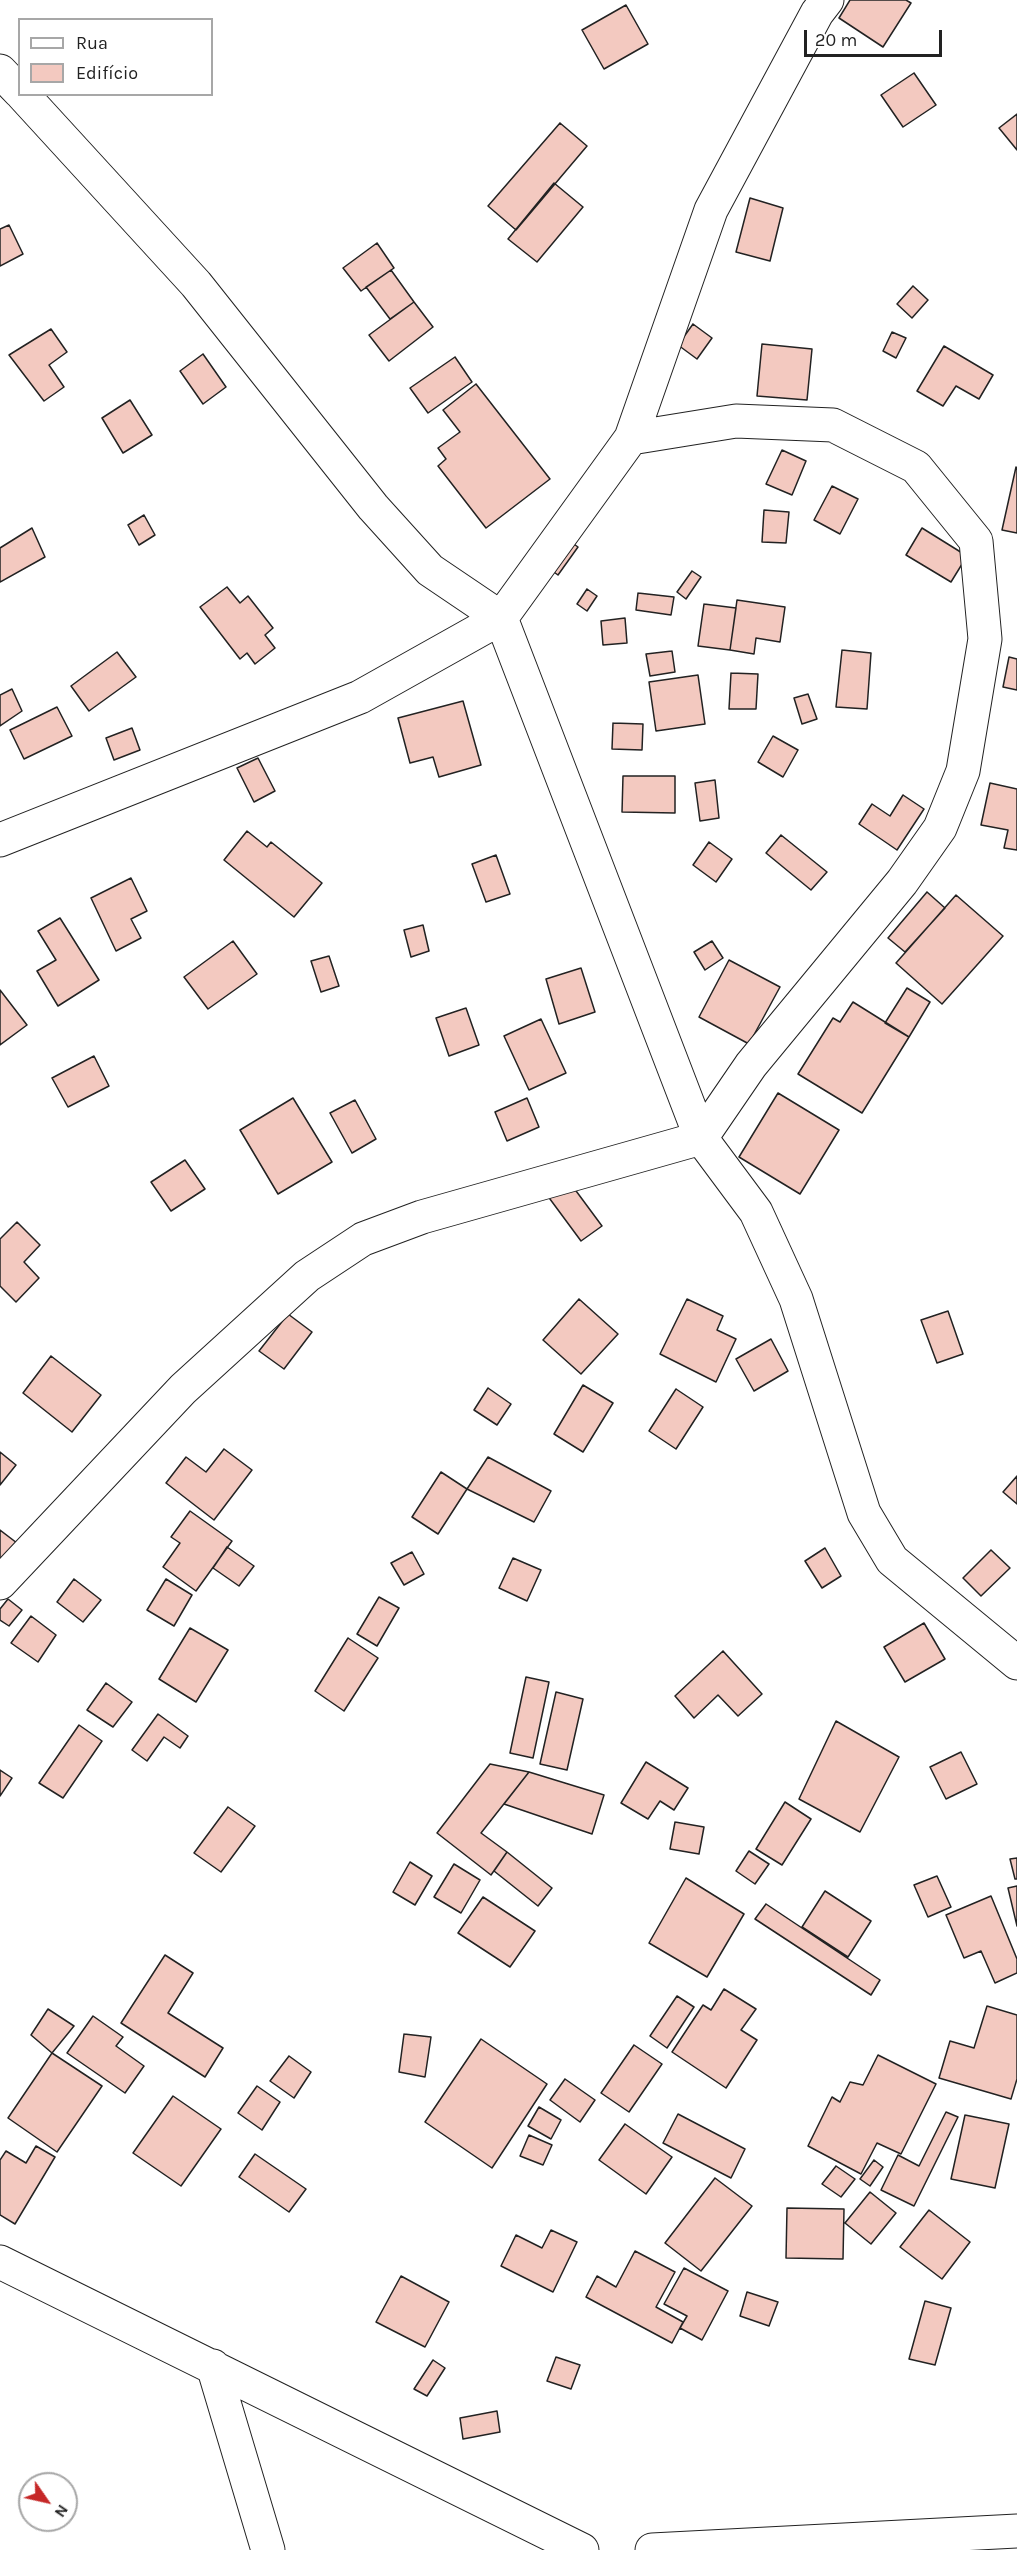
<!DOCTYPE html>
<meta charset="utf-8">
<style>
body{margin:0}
#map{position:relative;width:1017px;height:2550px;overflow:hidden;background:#fff;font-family:Karla,sans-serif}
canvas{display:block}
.legend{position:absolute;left:18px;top:18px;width:195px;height:78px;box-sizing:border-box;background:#fff;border:2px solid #a7a7a7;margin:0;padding:8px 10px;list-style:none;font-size:18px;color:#222}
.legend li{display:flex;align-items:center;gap:12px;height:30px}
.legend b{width:30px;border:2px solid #a7a7a7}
.north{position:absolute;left:18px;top:2472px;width:60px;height:60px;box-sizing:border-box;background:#fff;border:2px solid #a7a7a7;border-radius:50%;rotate:124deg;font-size:16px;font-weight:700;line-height:24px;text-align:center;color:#222}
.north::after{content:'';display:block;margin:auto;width:21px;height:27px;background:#c62828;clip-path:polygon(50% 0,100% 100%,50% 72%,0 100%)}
.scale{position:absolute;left:804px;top:30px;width:138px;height:27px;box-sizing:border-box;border:3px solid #222;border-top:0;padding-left:8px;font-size:18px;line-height:21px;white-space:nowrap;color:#222;-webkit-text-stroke:4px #fff;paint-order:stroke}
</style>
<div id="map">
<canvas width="1017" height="2550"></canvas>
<ul class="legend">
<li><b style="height:8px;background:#fff"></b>Rua</li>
<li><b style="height:16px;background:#f3c9c0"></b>Edifício</li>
</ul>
<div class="north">N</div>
<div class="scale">20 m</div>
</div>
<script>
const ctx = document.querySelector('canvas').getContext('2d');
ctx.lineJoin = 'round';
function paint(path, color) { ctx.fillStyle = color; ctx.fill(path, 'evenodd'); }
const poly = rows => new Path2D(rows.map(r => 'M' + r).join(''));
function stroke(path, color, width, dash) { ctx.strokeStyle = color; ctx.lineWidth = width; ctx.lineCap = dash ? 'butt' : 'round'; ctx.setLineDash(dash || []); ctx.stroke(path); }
const building = poly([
 [850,0,906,0,911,3,883,47,839,18,850,0],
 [626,5,648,44,604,69,582,30,626,5],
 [914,73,936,105,903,127,881,95,914,73],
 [1017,114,1017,150,999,128,1017,114],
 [560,123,587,146,516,230,488,206,560,123],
 [554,183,583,207,537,262,508,239,554,183],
 [750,198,783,208,770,261,736,252,750,198],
 [9,225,23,254,0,266,0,229,9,225],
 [377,243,394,268,361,291,343,268,377,243],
 [391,270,414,302,390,319,366,287,391,270],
 [913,286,928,300,912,318,897,304,913,286],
 [414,302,433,327,389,361,369,335,414,302],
 [693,324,712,338,697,359,678,345,693,324],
 [51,329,67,352,49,365,64,387,44,401,9,355,51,329],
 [892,332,906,338,896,358,883,351,892,332],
 [762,344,812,349,807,400,757,396,762,344],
 [944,346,993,375,979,399,956,386,943,406,917,391,944,346],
 [203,354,226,387,203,404,180,371,203,354],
 [455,357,472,382,428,413,410,388,455,357],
 [476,384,550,479,486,528,438,466,446,459,438,448,460,432,443,410,476,384],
 [130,400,152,435,123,453,102,418,130,400],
 [782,450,806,461,792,495,766,484,782,450],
 [1016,467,1017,468,1017,533,1002,530,1016,467],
 [832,486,858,499,840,534,814,520,832,486],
 [764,510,789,512,786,543,762,542,764,510],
 [144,515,155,535,139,545,128,525,144,515],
 [32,528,45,557,0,582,0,548,32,528],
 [922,528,967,556,951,582,906,555,922,528],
 [564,537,578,547,558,575,544,565,564,537],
 [692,571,701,577,686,599,677,592,692,571],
 [227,587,240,603,248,596,273,628,265,635,275,648,255,664,247,653,240,659,200,607,227,587],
 [587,589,597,596,587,611,577,604,587,589],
 [638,593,674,597,671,615,636,610,638,593],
 [737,600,785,607,780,642,756,638,754,654,730,650,737,600],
 [704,604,736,608,730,650,698,646,704,604],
 [625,618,627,643,603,645,601,621,625,618],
 [842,650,871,653,867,709,836,707,842,650],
 [672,651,675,672,650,676,646,654,672,651],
 [117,652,136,677,89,711,71,686,117,652],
 [1009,657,1017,659,1017,690,1003,687,1009,657],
 [731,673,758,674,756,709,729,709,731,673],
 [698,675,705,724,656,731,649,682,698,675],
 [12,689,22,711,0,726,0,695,12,689],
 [808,694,817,719,802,724,794,698,808,694],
 [463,701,481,765,439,777,433,757,410,763,398,718,463,701],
 [57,707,72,736,24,759,10,730,57,707],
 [613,723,643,724,642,750,612,749,613,723],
 [132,728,140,750,114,760,106,738,132,728],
 [773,736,798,750,783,777,758,762,773,736],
 [258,758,275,791,254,802,237,768,258,758],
 [623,776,675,776,675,813,622,812,623,776],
 [715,780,719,818,700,821,695,783,715,780],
 [990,783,1017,789,1017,850,1004,848,1008,830,981,825,990,783],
 [903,795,924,809,897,850,859,824,872,804,890,816,903,795],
 [247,831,267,847,271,842,322,883,294,917,224,860,247,831],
 [781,835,827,872,811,890,766,853,781,835],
 [709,842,732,859,716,882,693,865,709,842],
 [496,855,510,894,486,902,472,864,496,855],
 [131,878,147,911,131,919,141,938,116,951,91,898,131,878],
 [927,892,945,908,905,952,888,938,927,892],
 [956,895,1003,936,942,1004,896,963,956,895],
 [60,918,99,980,58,1006,37,971,56,960,38,931,60,918],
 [423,925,429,951,411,957,404,930,423,925],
 [233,941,257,974,208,1009,184,977,233,941],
 [712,941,723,958,705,970,694,952,712,941],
 [329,956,339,986,321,992,311,961,329,956],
 [729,960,780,987,749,1044,699,1017,729,960],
 [581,968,595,1012,559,1024,546,979,581,968],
 [907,988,930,1002,909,1037,885,1023,907,988],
 [0,990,27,1025,0,1045,0,990],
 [853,1002,909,1037,862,1113,798,1074,833,1018,840,1022,853,1002],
 [466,1008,479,1045,449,1056,436,1018,466,1008],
 [541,1019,566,1073,529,1090,504,1036,541,1019],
 [94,1056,109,1086,68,1107,52,1078,94,1056],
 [778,1093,839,1130,800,1194,739,1157,778,1093],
 [293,1098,332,1162,278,1194,240,1130,293,1098],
 [527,1098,539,1127,507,1141,495,1112,527,1098],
 [355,1100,376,1139,352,1153,330,1113,355,1100],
 [185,1160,205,1189,171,1211,151,1182,185,1160],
 [568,1180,602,1226,581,1241,547,1195,568,1180],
 [17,1222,40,1245,24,1262,39,1278,16,1302,0,1286,0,1239,17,1222],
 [579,1299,618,1334,581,1374,543,1340,579,1299],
 [687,1299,723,1316,717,1330,736,1339,716,1382,660,1354,687,1299],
 [948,1311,963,1354,937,1363,921,1320,948,1311],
 [288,1314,312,1332,284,1369,259,1351,288,1314],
 [771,1339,788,1371,754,1391,736,1359,771,1339],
 [51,1356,101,1395,72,1432,23,1393,51,1356],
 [583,1385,613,1403,583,1452,554,1434,583,1385],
 [488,1388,511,1404,497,1425,474,1410,488,1388],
 [676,1389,703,1407,676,1449,649,1431,676,1389],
 [224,1449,252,1470,214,1520,166,1483,186,1457,206,1472,224,1449],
 [0,1452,16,1465,0,1485,0,1452],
 [488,1457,551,1491,534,1522,467,1489,488,1457],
 [441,1472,467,1489,438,1534,412,1517,441,1472],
 [1017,1476,1017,1504,1003,1492,1017,1476],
 [190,1511,232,1541,196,1591,163,1567,180,1543,171,1537,190,1511],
 [0,1530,17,1543,0,1566,0,1530],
 [227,1547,254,1566,239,1586,213,1568,227,1547],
 [825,1548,841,1576,822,1588,805,1561,825,1548],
 [991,1550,1010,1568,981,1596,963,1578,991,1550],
 [412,1552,424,1574,404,1585,391,1563,412,1552],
 [513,1558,541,1570,527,1601,499,1588,513,1558],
 [74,1579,101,1600,83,1622,57,1602,74,1579],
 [166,1579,192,1595,174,1626,147,1610,166,1579],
 [379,1597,399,1608,377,1646,357,1634,379,1597],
 [8,1599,22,1610,9,1626,0,1620,0,1609,8,1599],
 [31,1616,56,1635,38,1662,11,1643,31,1616],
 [924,1623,945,1659,905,1682,884,1647,924,1623],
 [190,1628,228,1650,196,1702,159,1679,190,1628],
 [348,1638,378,1658,344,1711,315,1691,348,1638],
 [723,1651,762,1694,738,1716,718,1695,694,1718,675,1696,723,1651],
 [526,1677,549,1682,533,1758,510,1753,526,1677],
 [106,1683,132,1702,113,1727,87,1710,106,1683],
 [556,1692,583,1699,567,1770,540,1764,556,1692],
 [158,1714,188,1736,180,1748,164,1737,147,1761,132,1750,158,1714],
 [836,1721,899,1757,860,1832,799,1799,836,1721],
 [79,1725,102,1741,63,1798,39,1783,79,1725],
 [961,1752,977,1784,946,1799,930,1767,961,1752],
 [646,1762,688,1788,674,1810,660,1801,648,1819,621,1803,646,1762],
 [490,1764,529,1772,481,1833,507,1852,491,1875,437,1833,490,1764],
 [0,1770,12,1778,0,1796,0,1770],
 [529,1772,604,1795,592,1834,504,1804,529,1772],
 [785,1802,811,1819,782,1865,756,1849,785,1802],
 [228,1807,255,1826,221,1872,194,1853,228,1807],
 [675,1822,704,1827,699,1854,670,1849,675,1822],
 [749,1851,769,1864,755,1884,736,1871,749,1851],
 [507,1852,552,1888,538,1906,494,1871,507,1852],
 [1017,1858,1017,1879,1015,1879,1010,1859,1017,1858],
 [410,1862,432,1876,415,1905,393,1892,410,1862],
 [454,1864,480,1880,461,1913,434,1897,454,1864],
 [937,1876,951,1907,928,1917,914,1885,937,1876],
 [686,1878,744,1914,707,1977,649,1943,686,1878],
 [1017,1886,1017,1926,1008,1888,1017,1886],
 [825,1891,871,1921,848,1957,802,1927,825,1891],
 [991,1896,1017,1959,1017,1973,995,1983,981,1951,964,1958,946,1915,991,1896],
 [483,1897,535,1931,510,1967,458,1933,483,1897],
 [766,1904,880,1980,871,1995,755,1919,766,1904],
 [165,1955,193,1973,168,2013,223,2048,205,2077,121,2023,165,1955],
 [724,1989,756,2009,741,2030,757,2040,726,2088,672,2052,703,2005,711,2010,724,1989],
 [677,1996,694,2007,667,2048,650,2036,677,1996],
 [987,2006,1017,2015,1017,2079,1011,2099,939,2078,950,2041,974,2048,987,2006],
 [48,2009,74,2026,52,2053,31,2035,48,2009],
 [93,2016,123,2037,116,2046,144,2066,125,2093,67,2053,93,2016],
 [404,2034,431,2037,425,2077,399,2072,404,2034],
 [481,2039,547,2084,492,2168,425,2122,481,2039],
 [634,2045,662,2064,629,2112,601,2093,634,2045],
 [52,2053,102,2086,57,2152,8,2118,52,2053],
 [878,2055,936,2084,901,2154,877,2143,861,2174,808,2146,832,2097,840,2102,850,2082,863,2085,878,2055],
 [289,2056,311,2072,294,2098,270,2081,289,2056],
 [565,2079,595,2100,580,2122,550,2100,565,2079],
 [257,2086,280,2102,262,2130,238,2113,257,2086],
 [173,2096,221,2129,181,2186,133,2153,173,2096],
 [539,2107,561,2120,551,2139,528,2126,539,2107],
 [946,2112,958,2117,914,2206,881,2190,898,2155,919,2166,946,2112],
 [678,2114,745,2149,731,2178,663,2143,678,2114],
 [965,2115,1009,2124,995,2188,951,2179,965,2115],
 [625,2124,672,2157,646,2194,599,2160,625,2124],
 [529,2135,552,2145,543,2165,520,2156,529,2135],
 [36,2146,55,2157,15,2224,0,2215,0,2160,6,2151,26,2163,36,2146],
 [255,2154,306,2189,289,2212,239,2177,255,2154],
 [874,2160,883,2167,870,2186,860,2179,874,2160],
 [836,2166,855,2179,841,2197,822,2184,836,2166],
 [715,2178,752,2206,701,2271,665,2243,715,2178],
 [870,2192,896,2213,871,2244,845,2223,870,2192],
 [787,2208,844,2209,843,2259,786,2258,787,2208],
 [929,2210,970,2242,942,2279,900,2247,929,2210],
 [551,2230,577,2242,553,2292,501,2266,516,2235,542,2248,551,2230],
 [635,2251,675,2272,656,2307,683,2322,672,2343,586,2297,597,2276,616,2287,635,2251],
 [684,2268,728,2291,702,2340,680,2328,687,2316,664,2304,684,2268],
 [401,2276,449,2302,425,2347,376,2322,401,2276],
 [747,2292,778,2302,769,2326,740,2316,747,2292],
 [925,2301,951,2308,935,2365,909,2359,925,2301],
 [556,2357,580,2365,571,2389,547,2381,556,2357],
 [433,2360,445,2368,427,2396,414,2389,433,2360],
 [497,2411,500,2432,463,2439,460,2418,497,2411]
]);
paint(building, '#f3c9c0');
stroke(building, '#222', 1.5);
const minor = poly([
 [0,71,20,92],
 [22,94,196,284,373,507,430,570,501,618,701,1138,756,1212,796,1299,864,1513,892,1560,1017,1663],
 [0,840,360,697,501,618,631,438,711,210,817,13,827,0],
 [0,1583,183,1389,307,1276,363,1239,422,1217,701,1138,751,1065,902,882,940,828,963,771,985,639,976,541,916,467,833,425,736,421,631,438],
 [0,2262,582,2550],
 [213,2366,268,2550]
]);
const trunk = poly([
 [652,2550,1017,2531]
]);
stroke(minor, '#222', 35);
stroke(trunk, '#222', 35);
stroke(minor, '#fff', 33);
stroke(trunk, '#fff', 33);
</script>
